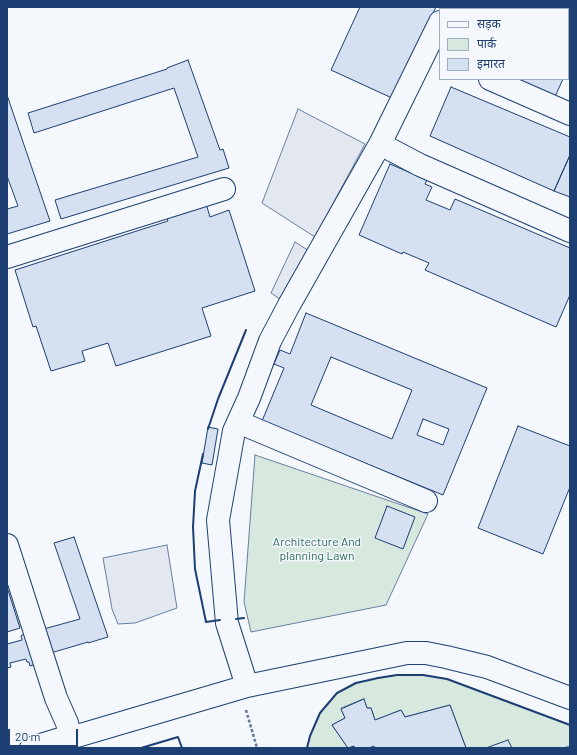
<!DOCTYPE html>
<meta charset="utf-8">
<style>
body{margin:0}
#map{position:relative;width:577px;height:755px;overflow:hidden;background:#f4f7fb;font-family:Barlow,"Noto Sans Devanagari",sans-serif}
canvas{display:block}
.frame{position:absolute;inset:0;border:8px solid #1d3f73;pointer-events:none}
.legend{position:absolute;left:439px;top:8px;width:130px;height:72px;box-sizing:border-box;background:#f4f7fb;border:1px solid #9eadc5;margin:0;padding:5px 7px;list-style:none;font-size:12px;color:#1d3f73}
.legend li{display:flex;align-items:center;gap:8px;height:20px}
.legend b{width:20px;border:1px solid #9eadc5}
.scale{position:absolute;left:8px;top:729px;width:70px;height:18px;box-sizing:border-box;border:2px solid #1d3f73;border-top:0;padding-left:5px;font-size:12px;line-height:14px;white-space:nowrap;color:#1d3f73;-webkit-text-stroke:3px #f4f7fb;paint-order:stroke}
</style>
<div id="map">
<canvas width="577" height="755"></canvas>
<div class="frame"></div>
<ul class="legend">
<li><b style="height:5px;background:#f4f7fb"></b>सड़क</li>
<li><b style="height:11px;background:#d7e8df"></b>पार्क</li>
<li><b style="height:11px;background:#d5e0f0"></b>इमारत</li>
</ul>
<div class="scale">20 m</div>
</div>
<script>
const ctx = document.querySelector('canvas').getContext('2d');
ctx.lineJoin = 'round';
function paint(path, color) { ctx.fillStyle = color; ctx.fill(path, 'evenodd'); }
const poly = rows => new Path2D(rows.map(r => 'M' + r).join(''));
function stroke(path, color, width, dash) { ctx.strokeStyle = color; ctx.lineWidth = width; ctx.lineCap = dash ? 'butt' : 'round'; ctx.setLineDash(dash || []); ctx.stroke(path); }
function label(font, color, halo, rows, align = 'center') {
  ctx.font = font + ' Barlow,sans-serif'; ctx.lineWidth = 3; ctx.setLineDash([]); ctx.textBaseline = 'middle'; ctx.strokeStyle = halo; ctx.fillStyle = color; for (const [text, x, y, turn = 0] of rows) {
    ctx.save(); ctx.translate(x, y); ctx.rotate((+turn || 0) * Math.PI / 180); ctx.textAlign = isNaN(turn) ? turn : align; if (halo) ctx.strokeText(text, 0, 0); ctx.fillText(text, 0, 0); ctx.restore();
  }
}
const green = poly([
 [255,455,428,514,386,605,251,632,244,602,255,455],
 [397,675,423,675,447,679,570,725,570,748,568,746,564,748,466,748,450,705,405,717,401,710,375,720,371,708,367,708,363,699,341,708,345,718,332,725,348,748,354,746,355,748,307,748,310,736,320,713,337,693,356,683,378,678,397,675]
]);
paint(green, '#d7e8df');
stroke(green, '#687fa3', 1);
const parking = poly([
 [298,109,365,144,315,237,262,203,298,109],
 [295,242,317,256,289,305,271,293,295,242],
 [167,545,177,608,135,623,118,624,112,609,103,558,167,545]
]);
paint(parking, '#e3e8f0');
stroke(parking, '#687fa3', 1);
const building = poly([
 [360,7,436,7,392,98,331,70,360,7],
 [499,7,531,7,530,9,498,9,499,7],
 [556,7,570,7,570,13,568,12,568,9,561,9,556,7],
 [568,50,570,51,570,64,568,69,568,50],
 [188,60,220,150,223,149,229,168,61,219,55,200,198,157,174,88,34,133,28,113,167,69,167,68,188,60],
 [504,79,563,79,553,101,504,79],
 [451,87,570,137,570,155,554,191,430,136,451,87],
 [7,95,50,221,7,234,7,209,18,206,7,176,7,95],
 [570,155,570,197,554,191,570,155],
 [390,164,427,180,425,184,432,187,426,200,450,210,455,199,570,248,570,295,556,327,425,270,429,263,403,252,402,254,359,235,390,164],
 [205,200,210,217,229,210,255,291,202,308,211,336,116,366,108,343,82,351,85,361,51,371,36,326,33,327,15,270,168,221,165,212,205,200],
 [306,313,487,388,443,495,262,421,284,368,274,364,280,350,290,354,306,313],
 [331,357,412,390,392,439,311,405,331,357],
 [423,419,449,429,443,445,417,435,423,419],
 [518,426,570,446,570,487,543,554,478,528,518,426],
 [208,427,218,429,212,465,202,463,208,427],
 [387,506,415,517,403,549,375,538,387,506],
 [74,537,108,637,88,643,88,642,44,655,46,661,30,666,29,662,27,662,26,659,10,663,11,667,7,668,7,643,7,644,22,640,21,636,22,635,80,619,54,543,74,537],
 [7,587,20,628,7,632,7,587],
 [364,699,367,708,371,708,375,720,401,710,405,717,450,705,466,748,375,748,374,746,369,748,355,748,354,746,348,748,332,725,345,718,341,709,364,699],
 [508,740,512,748,486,748,508,740]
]);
paint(building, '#d5e0f0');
stroke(building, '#1d3f73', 1);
const minor = poly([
 [490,79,570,114],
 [380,144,440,22],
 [7,257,224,189],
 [238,422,426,501],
 [7,545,56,698,67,723,70,736],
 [247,686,227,623,218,520,234,431,249,398,270,341,289,305,380,144,420,165,570,231],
 [31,748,70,736,77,736,247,686,407,653,426,653,446,657,487,667,570,698]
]);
stroke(minor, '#1d3f73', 24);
stroke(poly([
 [246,710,257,748]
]), '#5e769c', 2.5, [3, 2]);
stroke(minor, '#f4f7fb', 22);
stroke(poly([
 [208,429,218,399,246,330],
 [203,454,195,491,193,527,195,569,206,622,220,620],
 [236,619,244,618],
 [141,748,178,737,182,748],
 [307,748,310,736,320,713,337,693,356,683,378,678,397,675,423,675,447,679,570,725]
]), '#1d3f73', 2);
label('12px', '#2c6c60', '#f4f7fb', [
 ["Architecture And",317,542],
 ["planning Lawn",317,556]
]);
</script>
